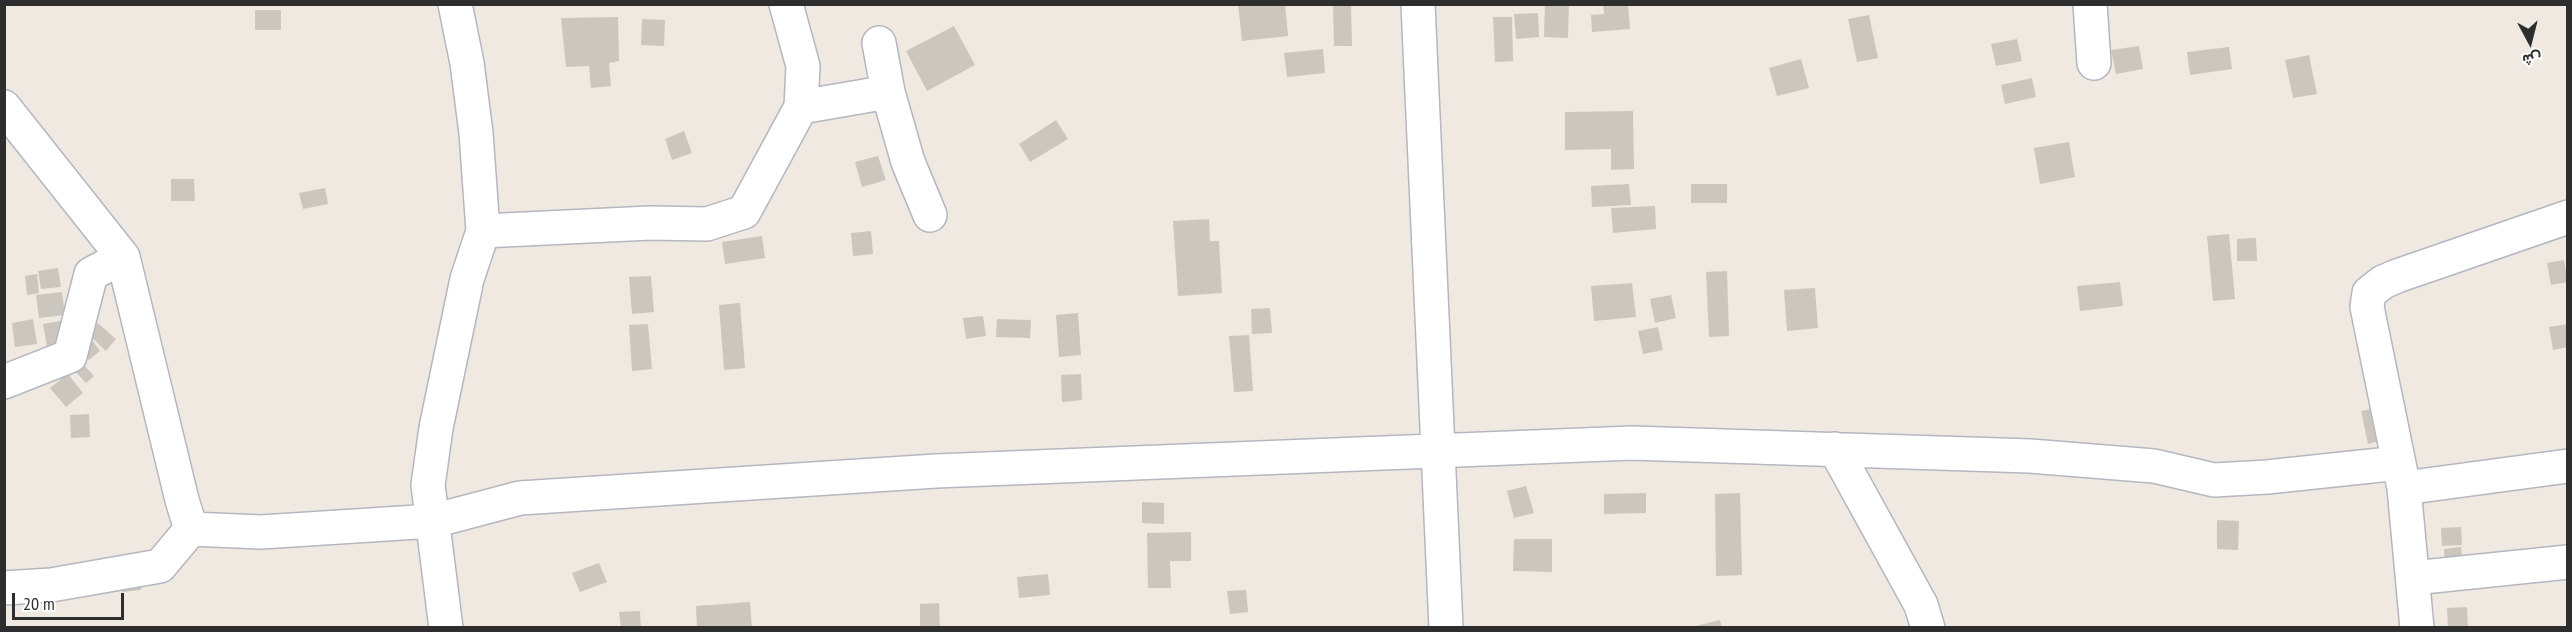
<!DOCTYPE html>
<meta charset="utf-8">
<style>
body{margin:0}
#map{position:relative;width:2572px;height:632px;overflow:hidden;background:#efe9e1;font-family:"PT Sans Narrow",Vazirmatn,sans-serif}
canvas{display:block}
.frame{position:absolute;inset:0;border:6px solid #2e2e2e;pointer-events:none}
.north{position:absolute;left:2500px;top:12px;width:60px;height:60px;-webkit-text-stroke:4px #fff;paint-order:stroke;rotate:173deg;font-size:16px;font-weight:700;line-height:24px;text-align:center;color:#2e2e2e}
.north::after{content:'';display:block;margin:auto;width:21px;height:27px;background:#2e2e2e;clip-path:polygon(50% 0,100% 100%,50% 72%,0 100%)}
.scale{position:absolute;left:12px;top:593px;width:112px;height:27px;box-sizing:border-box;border:3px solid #2e2e2e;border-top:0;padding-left:8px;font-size:18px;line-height:21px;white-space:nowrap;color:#2e2e2e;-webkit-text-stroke:4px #fff;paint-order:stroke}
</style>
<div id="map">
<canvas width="2572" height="632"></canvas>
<div class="frame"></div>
<div class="north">ش</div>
<div class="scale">20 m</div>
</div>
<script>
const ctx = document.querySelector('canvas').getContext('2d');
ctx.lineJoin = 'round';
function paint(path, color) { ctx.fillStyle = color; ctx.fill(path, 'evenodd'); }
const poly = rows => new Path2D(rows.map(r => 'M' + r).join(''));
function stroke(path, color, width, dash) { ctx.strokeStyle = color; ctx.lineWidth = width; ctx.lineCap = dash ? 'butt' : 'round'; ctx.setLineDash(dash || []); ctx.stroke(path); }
paint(poly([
 [1238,4,1285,4,1288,36,1242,41],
 [1333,4,1351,4,1352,46,1334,46],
 [1545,4,1569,4,1568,38,1544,37],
 [1603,4,1628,4,1630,29,1592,32,1591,15,1604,14],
 [255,10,281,10,281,30,255,30],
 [1538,13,1539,37,1516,39,1514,14],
 [1869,15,1878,58,1857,62,1848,19],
 [618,17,619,61,609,63,611,86,591,88,589,66,566,67,561,18],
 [1493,17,1512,17,1513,61,1495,62],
 [642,19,665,20,664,46,641,45],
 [954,26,975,65,927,91,906,51],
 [2017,39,2022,61,1996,66,1991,44],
 [2139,46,2143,69,2116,74,2111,50],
 [2229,47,2232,69,2190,75,2187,52],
 [1323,49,1325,73,1287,77,1284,53],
 [2309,55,2317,94,2293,98,2285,60],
 [1801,59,1809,88,1777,96,1769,68],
 [2032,78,2036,97,2005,104,2001,85],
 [1633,111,1634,169,1611,170,1611,149,1565,150,1565,112],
 [1056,120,1068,139,1030,162,1019,144],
 [684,131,692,153,672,160,665,139],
 [2069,142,2075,177,2040,184,2034,148],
 [878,156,886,180,862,187,855,162],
 [171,179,194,179,195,201,171,201],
 [1629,184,1631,205,1592,207,1591,186],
 [1691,184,1727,184,1727,203,1691,203],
 [325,188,328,204,303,209,299,193],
 [1655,206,1656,229,1613,233,1611,208],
 [1209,219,1210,241,1219,241,1222,293,1178,296,1173,221],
 [871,231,873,254,853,256,851,233],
 [2229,234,2235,299,2213,301,2207,236],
 [762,236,765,258,725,264,722,242],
 [2256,238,2257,261,2237,261,2237,239],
 [2564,260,2568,282,2551,285,2547,263],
 [58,268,61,287,41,289,38,271],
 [1727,271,1729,336,1709,337,1706,272],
 [37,274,39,293,27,295,25,276],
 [651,276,654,312,632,314,629,277],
 [2120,282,2123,306,2080,311,2077,286],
 [1632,283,1636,317,1594,321,1591,286],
 [1815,288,1818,328,1787,331,1784,290],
 [62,292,65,315,39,318,36,295],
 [1671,295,1676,318,1655,323,1650,299],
 [740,303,745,368,724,370,719,305],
 [1270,308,1272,333,1252,334,1251,309],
 [1078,313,1081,355,1059,357,1056,315],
 [983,316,986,336,966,339,963,318],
 [33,319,37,344,15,347,12,323],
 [997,319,1031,320,1030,338,996,337],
 [66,320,70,344,47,347,43,324],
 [98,323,116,339,106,351,88,334],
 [648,324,652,369,632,371,629,325],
 [2568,324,2568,347,2553,350,2549,327],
 [1658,327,1663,350,1643,354,1638,331],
 [1249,335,1253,391,1234,392,1229,336],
 [90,337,100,351,89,360,78,346],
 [82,363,94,376,86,383,74,370],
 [68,374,83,393,66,407,50,388],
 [1081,374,1082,400,1062,402,1061,375],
 [2381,407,2388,439,2368,444,2361,411],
 [89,414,90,437,71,438,70,415],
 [1526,486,1534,513,1514,518,1507,491],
 [1646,493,1646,513,1604,514,1604,494],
 [1740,493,1742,575,1716,576,1715,494],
 [1142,502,1164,503,1164,524,1142,523],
 [2217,520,2239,521,2238,550,2217,549],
 [2461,527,2462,545,2442,546,2441,528],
 [1191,532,1191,561,1170,561,1171,588,1148,588,1147,533],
 [1514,539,1552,539,1552,572,1513,571],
 [2461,547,2463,567,2445,568,2444,549],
 [599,563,607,582,580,592,572,573],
 [140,574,141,590,123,592,121,576],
 [1048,574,1050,595,1019,598,1017,577],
 [1246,590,1248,612,1230,614,1227,591],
 [750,602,752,628,697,628,696,606],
 [939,603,940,628,920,628,920,604],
 [2467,607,2468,628,2448,628,2447,608],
 [640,611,641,628,621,628,619,612],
 [1720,620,1722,628,1697,628,1696,626]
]), '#cbc7bf');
const minor = poly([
 [786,4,803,66,801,107],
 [1418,4,1446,628],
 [2090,4,2094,63],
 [879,43,888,92,908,162,930,215],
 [4,107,123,257,182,500,191,529],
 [483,231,650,223,707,224,744,212,801,107,888,92],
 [4,382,70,356,91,274,123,257],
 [1835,449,1921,605,1928,628],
 [2404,488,2568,466],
 [2413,578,2568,562],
 [4,588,51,585,160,566,191,529,261,532,433,521,520,498,936,471,1632,443,2030,456,2154,466,2214,480,2267,477,2399,463],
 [446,628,428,485,436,428,467,279,483,231,476,133,467,63,455,4],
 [2417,628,2404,488,2367,307,2369,293,2383,282,2397,276,2568,217]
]);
stroke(minor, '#b4b7c1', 36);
stroke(minor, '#fff', 33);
</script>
